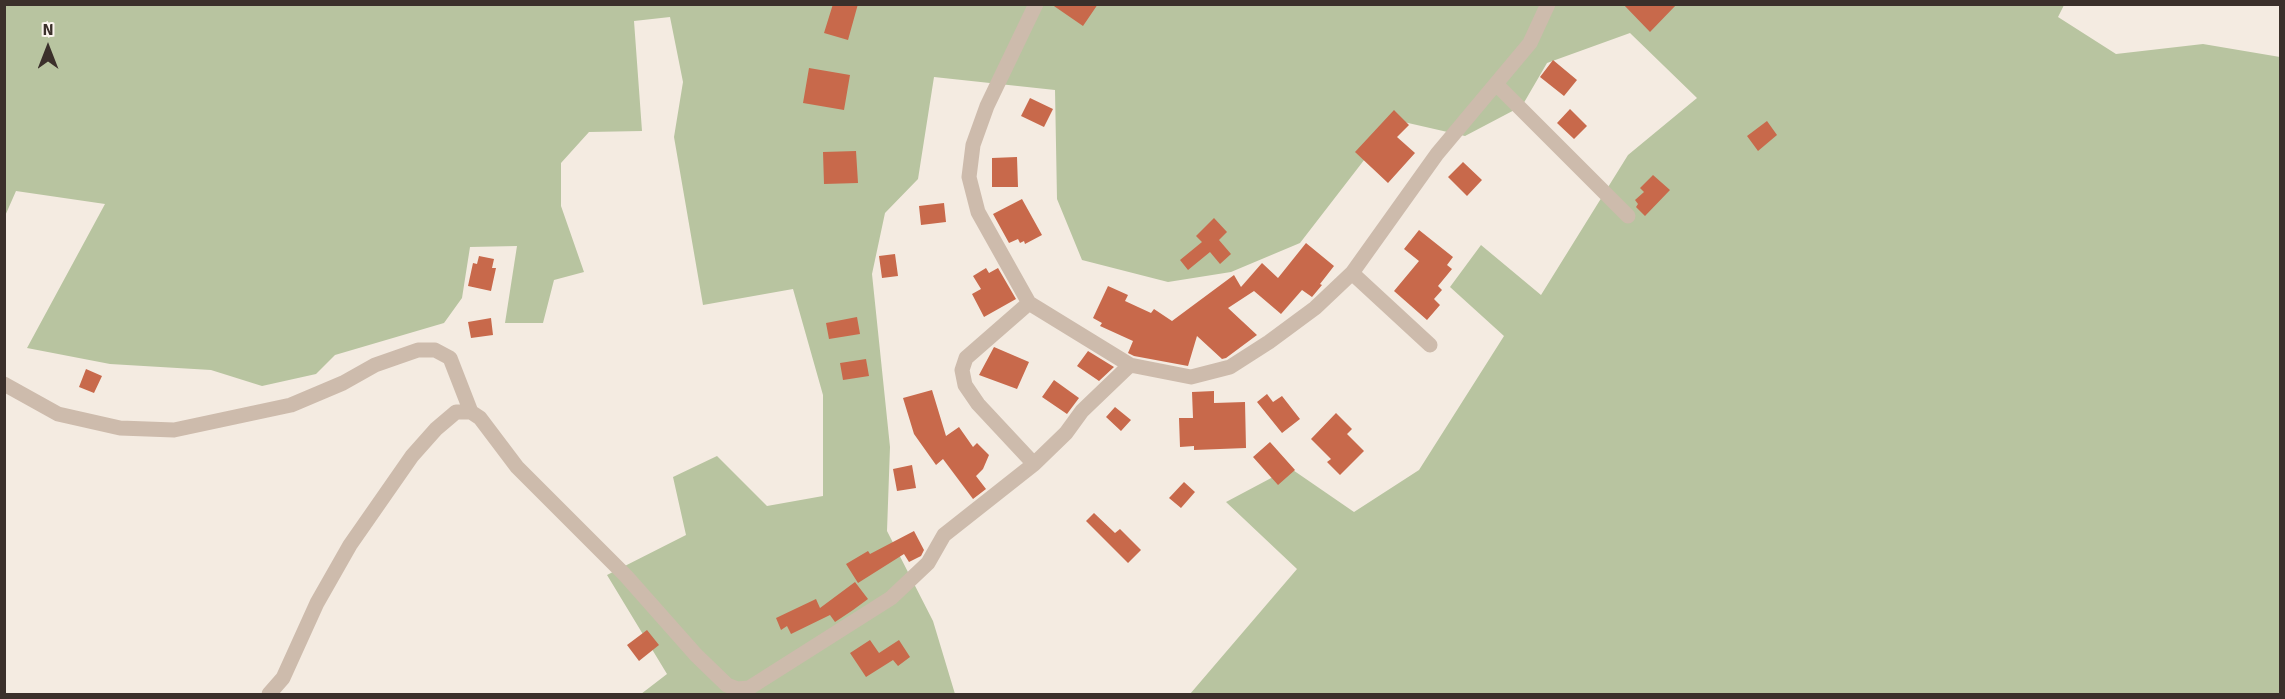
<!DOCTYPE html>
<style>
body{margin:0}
#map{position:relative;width:2285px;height:699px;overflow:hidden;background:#f4ebe1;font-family:Signika,sans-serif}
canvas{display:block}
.frame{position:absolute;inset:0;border:6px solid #3b302b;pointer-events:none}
.north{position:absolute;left:18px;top:18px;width:60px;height:60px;-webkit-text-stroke:4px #fbf5ee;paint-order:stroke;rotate:0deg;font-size:16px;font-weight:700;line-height:24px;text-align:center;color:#3b302b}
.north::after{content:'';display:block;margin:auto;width:21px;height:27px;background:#3b302b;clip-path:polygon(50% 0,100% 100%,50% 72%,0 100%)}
</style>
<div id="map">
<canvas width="2285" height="699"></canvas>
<div class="frame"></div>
<div class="north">N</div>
</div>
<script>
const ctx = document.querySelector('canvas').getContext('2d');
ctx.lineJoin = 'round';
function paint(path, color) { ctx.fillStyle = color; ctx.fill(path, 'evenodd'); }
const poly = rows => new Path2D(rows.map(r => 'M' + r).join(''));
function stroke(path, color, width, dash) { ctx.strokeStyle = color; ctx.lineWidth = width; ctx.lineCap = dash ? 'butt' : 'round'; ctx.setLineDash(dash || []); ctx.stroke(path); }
paint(poly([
 [5,5,2064,5,2058,17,2116,54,2203,44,2280,57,2280,694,1190,694,1297,569,1226,502,1290,468,1354,512,1419,470,1504,336,1450,287,1481,245,1541,295,1628,155,1697,98,1630,33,1547,63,1522,106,1465,136,1395,120,1300,243,1231,272,1168,282,1082,260,1057,199,1055,90,934,77,918,179,885,213,872,274,890,447,887,531,933,621,955,694,641,694,667,674,607,575,686,535,673,477,717,456,767,506,823,496,823,395,793,289,703,305,674,137,683,82,670,17,634,21,642,131,589,132,561,163,561,206,584,272,554,280,543,323,505,323,517,246,470,247,462,298,444,323,335,355,316,374,262,386,211,370,110,364,27,348,105,204,16,191,5,216]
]), '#b8c4a0');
paint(poly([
 [833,4,858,4,848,40,824,33],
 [1051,4,1098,4,1083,26],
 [1623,4,1677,4,1650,32],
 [1553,60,1577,80,1564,96,1540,77],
 [809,68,850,75,844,110,803,103],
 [1030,98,1053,109,1044,127,1021,116],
 [1570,109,1587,126,1574,139,1557,123],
 [1394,110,1409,125,1397,137,1415,153,1388,183,1355,152],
 [1767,121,1777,135,1758,151,1747,136],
 [856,151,858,183,824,184,823,152],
 [1017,157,1018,187,992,187,992,158],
 [1463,162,1482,180,1467,196,1448,177],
 [1653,175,1670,190,1645,216,1636,207,1638,204,1635,200,1644,192,1640,188],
 [1022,199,1042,235,1025,244,1024,241,1020,243,1018,239,1009,243,993,214],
 [944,203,946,222,921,225,919,206],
 [1214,218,1227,232,1219,240,1231,254,1220,264,1210,252,1188,270,1180,260,1202,242,1196,236],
 [1419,230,1453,257,1447,265,1452,269,1438,286,1442,290,1434,299,1440,305,1427,320,1394,291,1419,261,1404,249],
 [1306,243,1334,266,1320,284,1322,285,1312,297,1302,290,1281,314,1254,291,1228,308,1257,335,1226,358,1222,359,1197,336,1188,366,1134,356,1128,353,1133,341,1100,326,1102,323,1093,318,1108,286,1128,295,1125,301,1151,313,1154,309,1172,321,1234,275,1241,287,1262,263,1278,278],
 [895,254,898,276,882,278,879,256],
 [479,256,494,259,492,268,496,268,491,291,468,286,473,263,477,264],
 [986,268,989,273,998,268,1016,299,984,317,972,294,981,289,973,276],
 [857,317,860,334,829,339,826,323],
 [491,318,493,335,471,338,468,322],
 [994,347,1029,362,1017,389,979,375],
 [1088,351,1114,367,1099,381,1077,366],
 [866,359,869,376,843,380,840,363],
 [86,369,102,376,94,393,79,387],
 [1054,380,1079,398,1067,414,1042,397],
 [932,390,946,436,959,427,973,447,977,443,989,455,983,469,976,476,986,489,973,499,943,459,936,465,914,434,903,398],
 [1214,391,1214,403,1245,402,1246,448,1194,450,1194,446,1180,447,1179,418,1193,418,1192,392],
 [1267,394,1273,402,1282,396,1300,419,1282,433,1257,402],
 [1115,407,1131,420,1121,431,1106,417],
 [1336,413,1352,429,1347,434,1364,451,1340,475,1327,462,1331,459,1311,439],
 [1270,442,1295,470,1278,485,1253,457],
 [912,465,916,488,897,491,893,469],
 [1184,482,1195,492,1181,508,1169,498],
 [1094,513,1115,533,1120,529,1141,550,1128,563,1086,521],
 [914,531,924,550,921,556,909,562,904,554,858,583,846,564,868,551,870,554],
 [855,582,868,599,853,610,835,622,830,615,791,634,787,626,781,630,776,618,816,599,820,608],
 [647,630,659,645,639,661,627,645],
 [870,640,879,653,899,640,910,657,898,666,893,660,866,677,850,653]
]), '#c8694b');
stroke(poly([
 [1036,4,987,106,973,145,969,177,978,212,1029,303,1130,365,1191,377,1230,367,1269,342,1315,308,1352,273,1437,154,1530,43,1548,4],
 [1496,84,1628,216],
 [1352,273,1430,345],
 [1029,303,966,358,962,370,965,385,978,404,1034,464],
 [4,384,58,414,120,428,174,430,291,405,343,383,375,365,418,350,435,350,450,358,471,412],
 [269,694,283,678,317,603,350,545,412,456,436,429,456,412,471,412,480,418,517,467,626,576,696,655,727,685,737,689,749,688,891,598,928,563,944,535,1034,464,1066,433,1082,411,1130,365]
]), '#cdbbac', 15);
</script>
